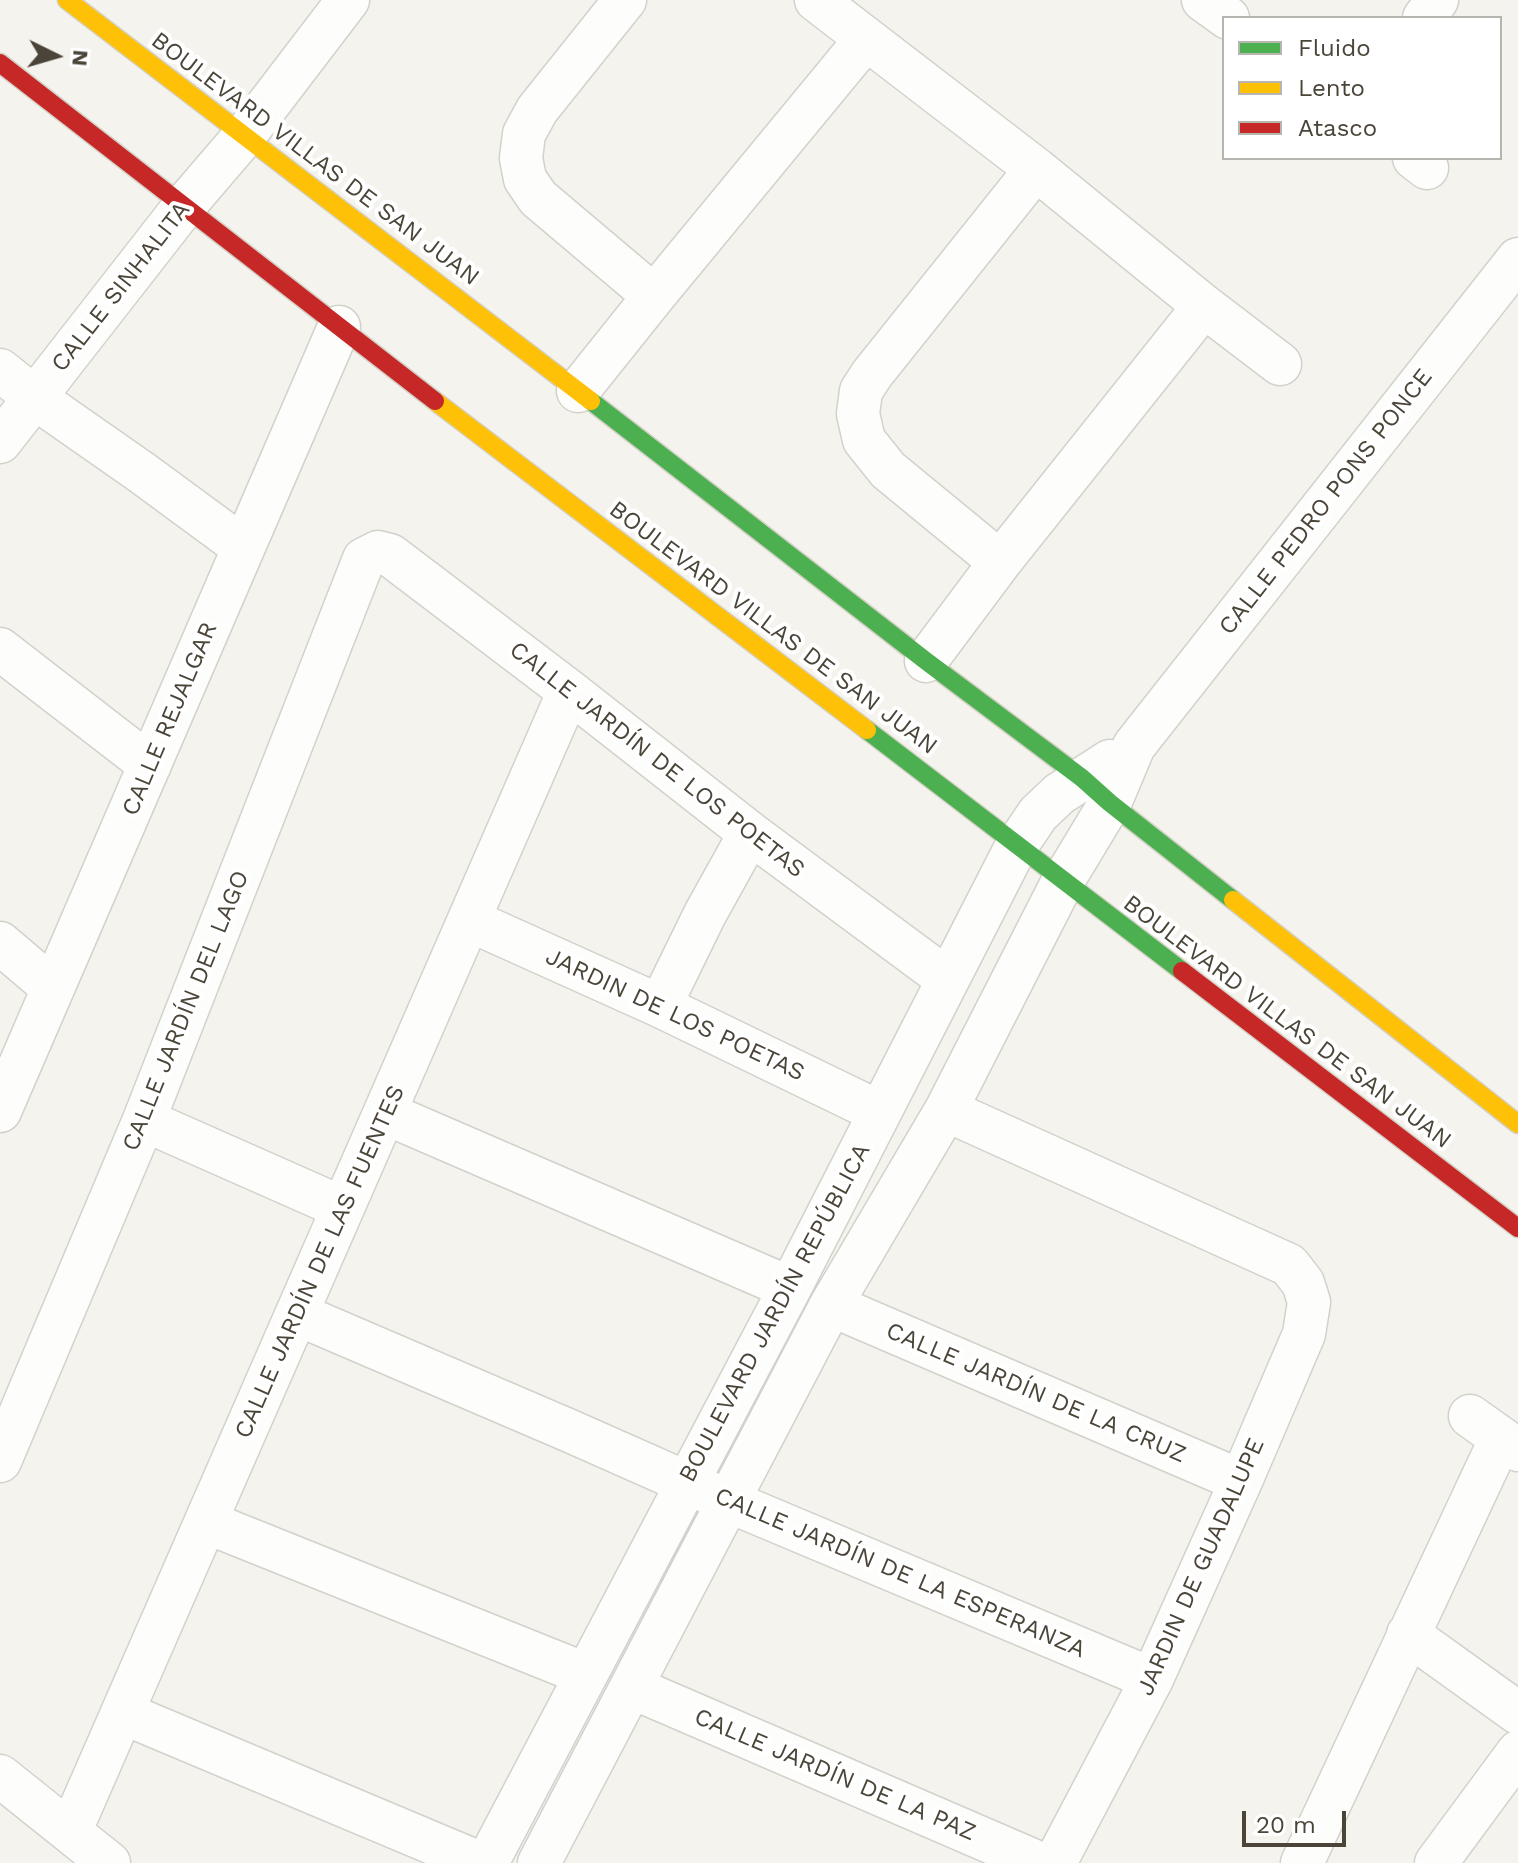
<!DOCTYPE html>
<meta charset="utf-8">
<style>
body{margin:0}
#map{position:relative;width:1518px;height:1863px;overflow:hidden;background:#f4f3ee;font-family:"Work Sans",sans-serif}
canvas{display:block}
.legend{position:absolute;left:1222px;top:16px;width:280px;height:144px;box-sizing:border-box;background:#fff;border:2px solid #b7b5b0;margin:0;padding:10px 14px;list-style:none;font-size:24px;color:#4b4539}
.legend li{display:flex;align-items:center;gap:16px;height:40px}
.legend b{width:40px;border:2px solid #b7b5b0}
.north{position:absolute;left:16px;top:16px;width:80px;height:80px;-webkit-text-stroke:6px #fff;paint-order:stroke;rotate:95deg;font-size:22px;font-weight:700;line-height:32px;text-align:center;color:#4b4539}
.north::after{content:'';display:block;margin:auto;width:28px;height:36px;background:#4b4539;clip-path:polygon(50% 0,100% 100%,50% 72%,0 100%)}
.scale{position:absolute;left:1242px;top:1811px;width:104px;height:36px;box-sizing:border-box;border:4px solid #4b4539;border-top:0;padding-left:10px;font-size:24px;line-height:28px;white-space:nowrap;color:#4b4539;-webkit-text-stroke:6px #fff;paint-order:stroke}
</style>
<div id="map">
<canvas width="1518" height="1863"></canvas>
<ul class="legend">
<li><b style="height:10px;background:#4caf50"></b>Fluido</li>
<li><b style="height:10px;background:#ffc107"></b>Lento</li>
<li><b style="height:10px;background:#c62828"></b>Atasco</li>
</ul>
<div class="north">N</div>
<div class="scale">20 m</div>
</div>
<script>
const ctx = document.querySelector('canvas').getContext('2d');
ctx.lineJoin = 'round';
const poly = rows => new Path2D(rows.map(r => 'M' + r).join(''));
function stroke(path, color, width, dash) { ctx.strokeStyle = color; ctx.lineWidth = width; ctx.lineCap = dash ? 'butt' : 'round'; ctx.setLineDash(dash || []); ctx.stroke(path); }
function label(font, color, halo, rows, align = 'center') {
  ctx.font = font + ' "Work Sans",sans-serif'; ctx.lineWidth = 8; ctx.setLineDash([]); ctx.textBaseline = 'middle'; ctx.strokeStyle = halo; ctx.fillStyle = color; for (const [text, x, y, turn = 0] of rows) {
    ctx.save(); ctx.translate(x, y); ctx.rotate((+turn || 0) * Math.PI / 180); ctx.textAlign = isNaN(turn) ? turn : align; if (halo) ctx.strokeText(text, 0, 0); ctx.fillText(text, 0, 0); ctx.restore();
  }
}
const street = poly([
 [625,0,537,110,524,134,521,158,525,179,538,198,654,296],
 [816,0,1036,169,1204,306,1280,364],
 [1203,0,1228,18],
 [1424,18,1437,0],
 [1414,158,1427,168],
 [0,370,35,398,141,472,243,547],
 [578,391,654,296,866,39],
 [0,442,185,205,245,135,348,0],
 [1000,562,888,470,864,440,858,414,861,391,872,374,1036,169],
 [0,649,150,765],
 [926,661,1000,562,1204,306],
 [469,920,660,1006,879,1112],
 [0,943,53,988],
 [660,1006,705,914,750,833],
 [946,1110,1289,1265,1303,1283,1309,1302,1304,1334,1241,1481,1152,1679,1055,1863],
 [0,1111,339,327],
 [385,1113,790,1288],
 [144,1120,343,1208],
 [831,1305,1241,1481],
 [297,1314,570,1431,728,1501,1152,1679],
 [1470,1416,1518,1450],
 [0,1461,144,1120,364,559,378,552,390,555,569,691,750,833,947,979],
 [206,1522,585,1674],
 [1408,1634,1518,1713],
 [631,1687,1039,1863],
 [123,1713,480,1863],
 [0,1776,109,1863],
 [70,1832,569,691],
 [487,1863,790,1288,1017,845,1038,814,1059,794,1110,761],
 [539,1863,831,1305,946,1110,1063,881,1110,803,1134,746,1518,259],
 [1302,1863,1501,1438],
 [1436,1863,1518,1752]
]);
const fast = poly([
 [591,401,926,661,1082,778,1110,803,1233,900],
 [867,730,1182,971]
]);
const slow = poly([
 [67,0,591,401],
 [435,401,867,730],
 [1233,900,1518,1124]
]);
const jam = poly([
 [0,63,435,401],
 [1182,971,1518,1228]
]);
stroke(street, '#d2d1cb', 45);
stroke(fast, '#d3d0c5', 21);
stroke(slow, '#d3d0c5', 21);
stroke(jam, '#d3d0c5', 21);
stroke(street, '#fdfdfc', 42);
stroke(fast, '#4caf50', 18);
stroke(slow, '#ffc107', 18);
stroke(jam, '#c62828', 18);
label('24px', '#4b4539', '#fff', [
 ["BOULEVARD VILLAS DE SAN JUAN",315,159,37],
 ["CALLE SINHALITA",121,287,-52],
 ["CALLE PEDRO PONS PONCE",1326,502,-52],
 ["BOULEVARD VILLAS DE SAN JUAN",773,628,37],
 ["CALLE REJALGAR",170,719,-67],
 ["CALLE JARDÍN DE LOS POETAS",657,760,38],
 ["CALLE JARDÍN DEL LAGO",186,1011,-68],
 ["JARDIN DE LOS POETAS",675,1015,25],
 ["BOULEVARD VILLAS DE SAN JUAN",1287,1022,37],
 ["CALLE JARDÍN DE LAS FUENTES",320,1262,-66],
 ["BOULEVARD JARDÍN REPÚBLICA",775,1313,-62],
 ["CALLE JARDÍN DE LA CRUZ",1036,1393,23],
 ["JARDIN DE GUADALUPE",1201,1567,-66],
 ["CALLE JARDÍN DE LA ESPERANZA",900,1573,23],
 ["CALLE JARDÍN DE LA PAZ",835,1775,23]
]);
</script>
